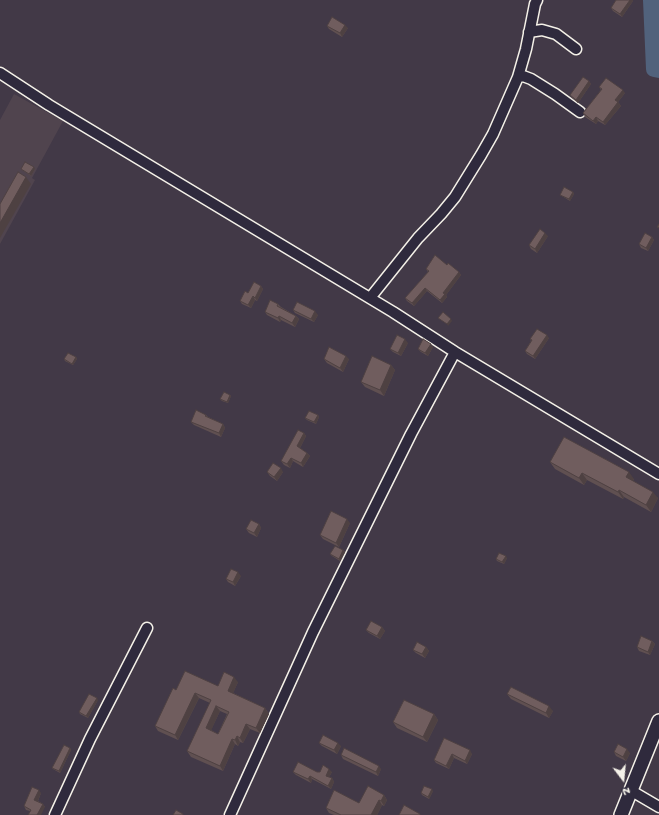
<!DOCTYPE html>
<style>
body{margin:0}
#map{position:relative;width:659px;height:815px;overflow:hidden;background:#423947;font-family:"Gochi Hand",sans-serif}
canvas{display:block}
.north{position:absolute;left:603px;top:759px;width:40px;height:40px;-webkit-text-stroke:3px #2f2a3d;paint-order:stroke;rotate:164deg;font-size:11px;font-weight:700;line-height:16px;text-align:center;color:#f4f1e8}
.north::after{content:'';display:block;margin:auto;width:14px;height:18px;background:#f4f1e8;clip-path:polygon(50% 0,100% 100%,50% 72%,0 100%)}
</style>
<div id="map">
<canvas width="659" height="815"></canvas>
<div class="north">N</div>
</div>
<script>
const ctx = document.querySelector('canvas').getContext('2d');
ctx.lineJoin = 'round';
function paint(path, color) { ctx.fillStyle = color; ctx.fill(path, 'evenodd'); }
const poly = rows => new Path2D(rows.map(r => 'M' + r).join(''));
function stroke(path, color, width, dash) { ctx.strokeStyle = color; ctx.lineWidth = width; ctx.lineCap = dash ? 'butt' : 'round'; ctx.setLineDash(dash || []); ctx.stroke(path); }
paint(poly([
 [14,94,63,121,32,178,35,180,0,244,0,120]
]), '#50444e');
stroke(poly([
 [651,0,654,69,659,70]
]), '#51627c', 16);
const minor = poly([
 [529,32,542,30,556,34,576,49],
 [0,73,49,105,393,312,455,352,659,474],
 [518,77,526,49,535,4,537,0],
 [370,298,418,238,441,214,455,197,481,155,493,134,518,77,523,76,531,79,555,94,580,112],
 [630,790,659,807],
 [55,815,90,739,147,628],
 [230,815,313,632,411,434,455,352]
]);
const tertiary = poly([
 [621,815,659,721]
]);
stroke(minor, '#f4f1e8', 13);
stroke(tertiary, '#f4f1e8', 16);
stroke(minor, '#2f2a3d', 10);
stroke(tertiary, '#2f2a3d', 13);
paint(poly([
 [616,0,633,0,633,1,622,17,613,11,611,8],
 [327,26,348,28,342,37,329,29],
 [589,81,591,84,578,103,572,98,570,95],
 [599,87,625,93,618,102,621,106,605,125,598,121,596,124,585,117,583,113,601,90],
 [21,169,35,169,31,176,22,170],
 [573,192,574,194,570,201,562,196,560,195],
 [548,236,537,253,531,249,529,245],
 [652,237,654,240,648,251,641,248,639,244],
 [447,265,459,272,461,275,446,295,447,297,442,303,427,291,414,306,407,301,405,298,428,272,426,269],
 [261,286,263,289,257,301,255,300,251,308,242,304,240,301,248,293],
 [278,304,281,307,296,316,299,319,295,327,281,320,280,322,267,315,265,312],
 [293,310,318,315,314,322,295,313],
 [549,338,535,359,527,354,525,351,531,341,530,339],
 [408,343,401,356,393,352,390,349],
 [433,347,428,356,421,352,418,349],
 [76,357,77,359,73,365,65,361,64,359],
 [324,359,349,359,343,372,327,363],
 [391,365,395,370,384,396,365,387,361,382],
 [230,395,231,396,228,403,222,401,220,399],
 [206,415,208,417,223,424,225,428,221,437,194,425,191,422],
 [318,415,319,417,316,424,307,420,305,418],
 [304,433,306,436,300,448,307,453,310,456,303,467,293,461,290,468,284,465,281,461],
 [550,462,634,479,633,481,658,498,651,512,624,497,623,499,587,480,584,485,555,469],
 [267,472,283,472,277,481,270,476],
 [350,523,339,547,323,539,320,535],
 [259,524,261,528,257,537,249,533,246,529],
 [343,550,345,552,340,561,332,556,330,554],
 [507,558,504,564,497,561,496,559],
 [241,576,235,586,228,582,226,579],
 [382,627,385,631,380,639,369,633,366,630],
 [652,641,655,644,650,655,639,651,637,647],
 [426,647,429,651,425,658,416,653,413,650],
 [238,682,233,693,265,708,269,714,260,733,250,729,243,743,240,742,238,746,235,744,223,771,191,757,187,751,210,703,199,698,178,740,158,731,155,726,176,690,218,686],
 [220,711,227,714,218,734,211,730],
 [507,694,553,711,549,718,511,699],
 [98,700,88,718,80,714,79,712],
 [434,714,438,720,427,742,397,728,393,722],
 [444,738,472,754,467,764,454,758,449,769,436,763,434,760],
 [319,743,341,746,337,754,322,746],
 [70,748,71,750,60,773,53,769,52,768],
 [614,752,630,753,626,761,616,756],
 [341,755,381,769,378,776,343,759],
 [293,772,332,772,329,777,332,778,334,782,331,789,312,779,311,783,296,775],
 [433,791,429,799,422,795,421,793],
 [41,793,38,801,43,804,45,807,30,811,26,810,24,806],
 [384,795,387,800,384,806,382,805,377,815,334,815,329,813,326,808,359,803]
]), '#605051');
paint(poly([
 [630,0,633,0,633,1,622,17,620,14],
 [345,25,348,28,342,37,340,33],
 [589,81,591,84,578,103,576,100],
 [623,90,625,93,618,102,621,106,605,125,603,122,615,100],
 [596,117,598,121,596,124,593,121],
 [34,167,35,169,31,176,29,174],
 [26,177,31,184,0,238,0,223],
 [573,192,574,194,570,201,569,199],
 [545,233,548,236,537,253,535,249],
 [652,237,654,240,648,251,646,248],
 [459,272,461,275,446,295,447,297,442,303,440,300,443,293],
 [261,286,263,289,257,301,255,298],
 [425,288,427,291,414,306,412,303],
 [253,296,255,300,251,308,248,305],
 [315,311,318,315,314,322,311,319],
 [279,316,281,320,280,322,278,318],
 [296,316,299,319,295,327,292,323],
 [451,319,452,321,448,326,447,324],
 [547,335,549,338,535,359,533,356],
 [405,339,408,343,401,356,398,353],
 [431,344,433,347,428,356,425,353],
 [346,356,349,359,343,372,340,368],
 [76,357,77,359,73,365,72,364],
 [391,365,395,370,384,396,380,390],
 [230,395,231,396,228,403,227,402],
 [318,415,319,417,316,424,314,422],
 [223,424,225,428,221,437,219,433],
 [304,433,306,436,299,450,297,446],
 [307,453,310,456,303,467,301,463],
 [291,458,293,461,290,468,287,464],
 [281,468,283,472,277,481,274,477],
 [629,472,634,479,631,484,626,477],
 [582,473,587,480,584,485,579,478],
 [619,490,624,497,623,499,618,492],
 [653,492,658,498,651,512,646,505],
 [347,519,350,523,339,547,336,543],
 [259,524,261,528,257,537,254,533],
 [343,550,345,552,340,561,339,559],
 [506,556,507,558,504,564,502,562],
 [238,572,241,576,235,586,233,582],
 [382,627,385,631,380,639,377,636],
 [652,641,655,644,650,655,648,652],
 [426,647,429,651,425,658,422,654],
 [234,677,238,682,232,696,228,691],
 [195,693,199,698,178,740,175,735],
 [97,698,98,700,88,718,86,716],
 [216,706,220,711,210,733,206,728],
 [549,706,553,711,549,718,546,713],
 [265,708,269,714,260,733,256,728],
 [434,714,438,720,427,742,423,737],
 [246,724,250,729,243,743,240,738],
 [237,736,240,742,238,746,235,740],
 [232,739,235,744,223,771,220,766],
 [338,743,341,746,337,754,334,750],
 [70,748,71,750,60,773,59,771],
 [627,749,630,753,626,761,623,757],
 [470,750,472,754,467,764,465,761],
 [452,754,454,758,449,769,446,766],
 [379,766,381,769,378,776,376,772],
 [329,769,332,772,328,779,326,776],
 [310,776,312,779,311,783,308,779],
 [332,778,334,782,331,789,328,786],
 [432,789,433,791,429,799,428,797],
 [39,790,41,793,37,803,34,800],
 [384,795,387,800,384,806,381,801],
 [379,800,382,805,377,815,371,815],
 [43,804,45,807,41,815,37,815]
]), '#4e4142');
const building = poly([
 [616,0,630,0,620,14,611,8,616,0],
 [332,17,345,25,340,33,327,26,332,17],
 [583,77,589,81,576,100,570,95,583,77],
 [606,78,623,90,615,100,618,102,603,122,596,117,593,121,583,113,602,89,599,87,606,78],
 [25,162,34,167,29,174,21,169,25,162],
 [18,172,26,177,0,223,0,204,18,172],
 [564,187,573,192,569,199,560,195,564,187],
 [659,224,659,228,657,227,659,224],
 [540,229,545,233,535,249,529,245,540,229],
 [645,233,652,237,646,248,639,244,645,233],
 [435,255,447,265,448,263,459,272,443,293,445,294,440,300,425,288,412,303,405,298,429,271,426,269,435,255],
 [254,282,261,286,255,298,253,296,248,305,240,301,245,291,248,293,254,282],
 [270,300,278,304,277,306,296,316,292,323,279,316,278,318,265,312,270,300],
 [297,302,315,311,311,319,293,310,297,302],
 [443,312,451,319,447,324,438,318,443,312],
 [537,329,547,335,533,356,525,351,532,340,530,339,537,329],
 [397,335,405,339,398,353,390,349,397,335],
 [423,339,431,344,425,353,418,349,423,339],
 [329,347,346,356,340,368,324,359,329,347],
 [68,353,76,357,72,364,64,359,68,353],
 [372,356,391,365,380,390,361,382,372,356],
 [224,392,230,395,227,402,220,399,224,392],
 [196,410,206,415,205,416,223,424,219,433,191,422,196,410],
 [309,411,318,415,314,422,305,418,309,411],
 [298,430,304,433,297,446,307,453,301,463,291,458,287,464,281,461,298,430],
 [564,437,629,472,626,477,653,492,646,505,619,490,618,492,582,473,579,478,550,462,564,437],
 [273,463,281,468,274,477,267,472,273,463],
 [331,511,347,519,336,543,320,535,331,511],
 [251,520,259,524,254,533,246,529,251,520],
 [335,546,343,550,339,559,330,554,335,546],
 [499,553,506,556,502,562,496,559,499,553],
 [231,569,238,572,233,582,226,579,231,569],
 [371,621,382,627,377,636,366,630,371,621],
 [641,636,652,641,648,652,637,647,641,636],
 [417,642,426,647,422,654,413,650,417,642],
 [185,671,218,686,224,672,234,677,228,691,265,708,256,728,246,724,240,738,237,736,235,740,232,739,220,766,187,751,211,700,195,693,175,735,155,726,173,688,176,690,185,671],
 [216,706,229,712,218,734,206,728,216,706],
 [511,687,549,706,546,713,507,694,511,687],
 [89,694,97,698,86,716,79,712,89,694],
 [404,700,434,714,423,737,393,722,404,700],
 [323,735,338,743,334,750,319,743,323,735],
 [444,738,470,750,465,761,452,754,446,766,434,760,444,738],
 [618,744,627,749,623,757,614,752,618,744],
 [64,745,70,748,59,771,52,768,64,745],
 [344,748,379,766,376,772,341,755,344,748],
 [298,762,317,772,320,772,323,765,329,769,326,776,332,778,328,786,310,776,308,779,293,772,298,762],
 [368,786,384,795,381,801,379,800,371,815,341,815,326,808,334,790,359,803,368,786],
 [424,786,432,789,428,797,421,793,424,786],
 [32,787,39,790,34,800,43,804,37,815,28,815,31,810,24,806,32,787],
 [404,805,420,814,420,815,399,815,404,805],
 [176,810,183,814,183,815,173,815,176,810]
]);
paint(building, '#705d5e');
stroke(building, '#4e4142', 1);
</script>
